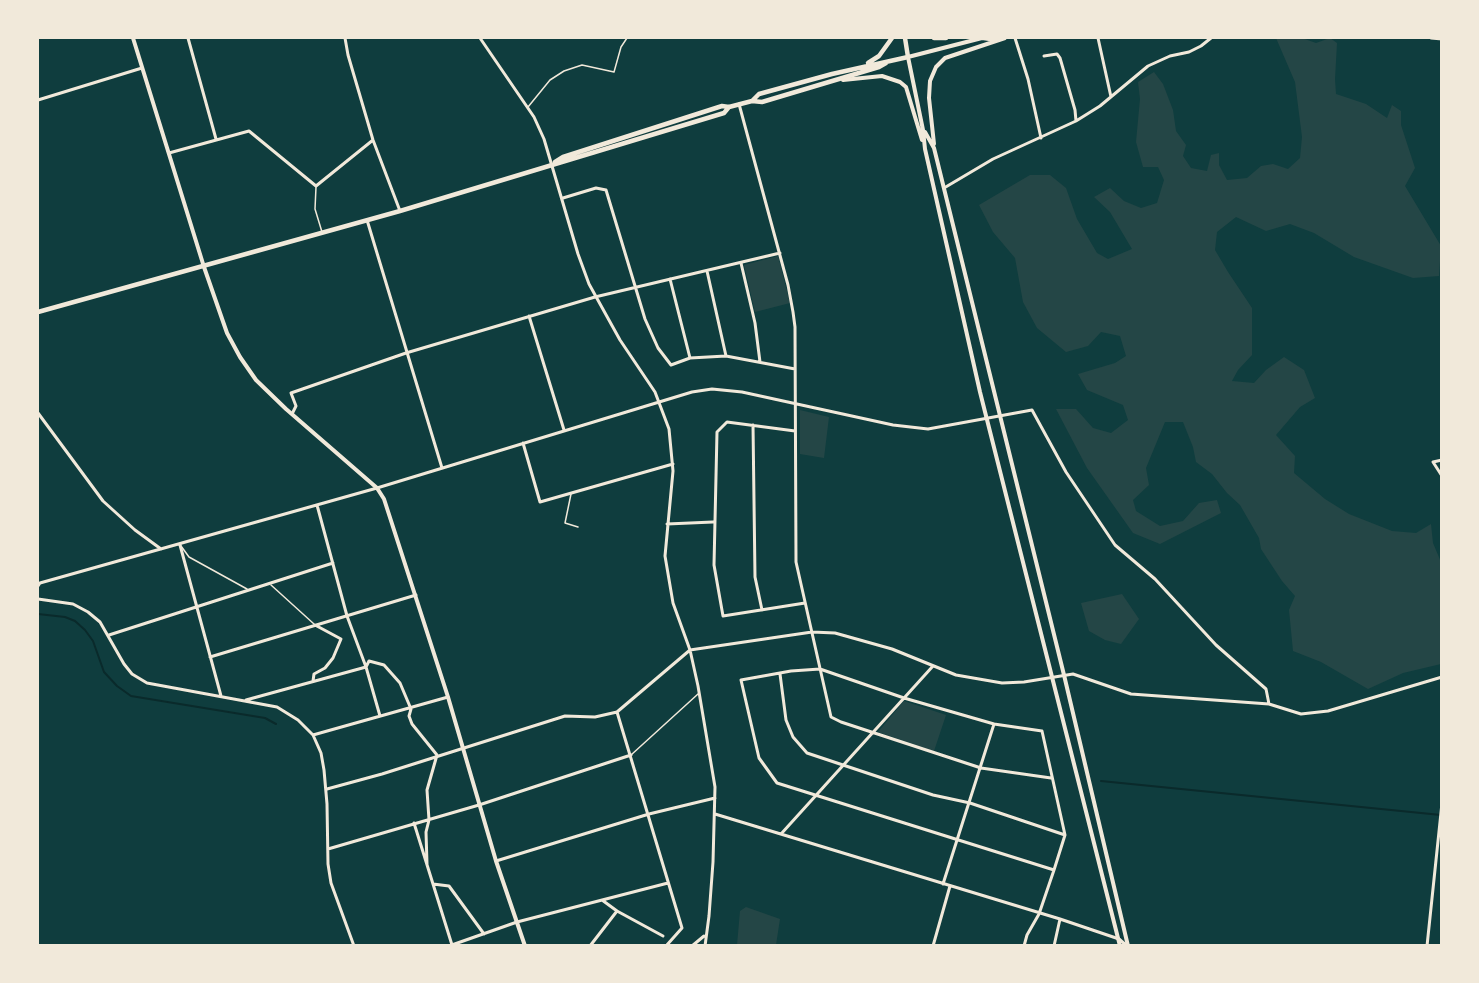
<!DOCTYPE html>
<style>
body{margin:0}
#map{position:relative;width:1479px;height:983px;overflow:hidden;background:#0f3d3e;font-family:"IBM Plex Serif",serif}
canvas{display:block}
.frame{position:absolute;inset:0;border:39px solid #f1e9da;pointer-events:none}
</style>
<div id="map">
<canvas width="1479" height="983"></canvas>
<div class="frame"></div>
</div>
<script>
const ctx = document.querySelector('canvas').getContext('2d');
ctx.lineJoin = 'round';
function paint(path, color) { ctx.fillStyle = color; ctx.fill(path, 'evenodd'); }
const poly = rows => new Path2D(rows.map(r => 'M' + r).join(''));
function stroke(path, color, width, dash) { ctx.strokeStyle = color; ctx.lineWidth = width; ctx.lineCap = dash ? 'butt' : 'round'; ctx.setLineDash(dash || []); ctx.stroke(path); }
paint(poly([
 [1276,38,1302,38,1316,43,1330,38,1337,43,1335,79,1336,94,1366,104,1387,118,1392,105,1401,111,1401,125,1415,168,1405,186,1441,246,1439,276,1413,278,1354,257,1314,233,1290,224,1266,231,1236,217,1217,232,1215,250,1228,272,1252,308,1252,355,1238,370,1232,381,1254,383,1266,370,1284,357,1304,370,1315,398,1300,407,1276,435,1295,456,1294,473,1325,499,1349,514,1392,531,1416,533,1431,524,1433,543,1441,562,1441,664,1403,673,1368,689,1321,662,1293,651,1289,610,1295,596,1282,581,1261,549,1259,538,1240,505,1227,493,1212,474,1196,462,1193,447,1183,422,1165,422,1146,468,1149,485,1133,500,1136,511,1160,526,1183,521,1199,503,1217,500,1221,513,1160,544,1133,533,1087,468,1056,409,1076,409,1093,428,1111,433,1128,420,1123,405,1087,390,1078,374,1115,363,1126,356,1120,336,1101,332,1088,346,1066,352,1037,328,1023,302,1015,258,993,232,979,205,1030,175,1050,175,1066,188,1077,219,1097,253,1108,259,1132,249,1110,212,1094,197,1110,188,1124,201,1141,208,1157,203,1164,180,1158,167,1143,167,1136,142,1140,99,1138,82,1154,72,1163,84,1173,110,1176,131,1186,145,1183,156,1191,168,1207,171,1211,155,1219,153,1219,165,1227,180,1247,178,1261,166,1273,164,1288,169,1300,158,1302,137,1295,82],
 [778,256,790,303,755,312,744,265],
 [800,410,829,417,824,458,800,454],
 [1122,594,1139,619,1121,644,1105,640,1089,631,1081,603],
 [904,701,946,715,934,751,878,732],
 [746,907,780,919,776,945,737,945,740,911]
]), '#244646');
stroke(poly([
 [38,614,65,617,75,621,85,630,93,641,104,672,117,686,131,696,265,718,276,724],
 [1101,781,1441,815]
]), '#0a2a2b', 2);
stroke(poly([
 [528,107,550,80,564,71,582,65,614,72,621,47,627,38],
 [316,187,315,209,322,232],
 [571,494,565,523,578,527],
 [181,546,189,557,247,589],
 [271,585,314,624],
 [631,755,698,694]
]), '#f1e9da', 1.5);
stroke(poly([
 [188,38,216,139],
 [345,38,348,55,373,140,400,211],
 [480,38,534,117,544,139,578,254,589,284,620,340,655,392,669,429,673,471,665,556,673,603,690,650,698,686,715,787,713,862,709,916,705,946],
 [1015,38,1028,79,1041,138],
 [1098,38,1111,97],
 [1431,38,1442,39],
 [1044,56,1057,54,1060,58,1075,110,1076,121],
 [38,100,142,68],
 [739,104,788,285,793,312,795,327,796,562,831,717,841,722,981,768,1051,778],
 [169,153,249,131,316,186,373,140],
 [944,188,993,159,1076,121,1100,106,1148,66,1170,56,1189,52,1201,46,1211,38],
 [563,198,596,188,606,190,645,319,658,348,671,365,690,358,726,356,795,369],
 [367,220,442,468],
 [741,263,755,323,760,362],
 [707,271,726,356],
 [670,279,690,358],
 [529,316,564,430],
 [38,413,103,501,135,530,161,549],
 [292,414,296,406,291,393,406,353,595,297,780,253],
 [753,425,755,577,762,610],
 [795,431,727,422,717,432,714,565,723,616,805,603],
 [523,443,540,502,673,464],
 [1442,460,1433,462,1442,476],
 [317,505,347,616,366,667,380,716],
 [667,524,713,522],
 [180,545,221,696],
 [38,586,40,583,377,488,692,392,712,389,742,392,893,425,928,429,1032,410,1066,472,1115,545,1155,579,1216,645,1266,689,1269,704,1131,694,1073,674,1024,682,1002,683,956,675,892,649,835,633,812,632,690,650],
 [38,599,73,604,88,612,100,622,124,664,132,674,147,683,277,707,298,720,313,735,321,753,324,770,327,804,328,864,331,883,354,946],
 [109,635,333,563],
 [210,657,416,595],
 [366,667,369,661,384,665,400,683,411,709,409,716,412,724,437,755,427,790,429,820,426,832,427,864],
 [780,674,786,720,793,737,807,753,933,795,970,803,1065,835],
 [313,681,314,674,325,668,333,658,341,639,315,625],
 [246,700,366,667],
 [1269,704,1301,714,1328,711,1442,677],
 [617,712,682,928,666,946],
 [313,735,448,697],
 [327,789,382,774,565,716,595,717,617,712,690,650],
 [715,814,1060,919,1119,939,1127,946],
 [414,823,452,945],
 [781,834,933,666],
 [328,849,479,805,631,755],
 [496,861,649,814,715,798],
 [433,884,449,886,484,934],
 [943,884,994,724],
 [617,911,663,936],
 [449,946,517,922,668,883],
 [590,946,617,911,602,900],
 [692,946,704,936],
 [933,946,950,886],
 [1024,946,1027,935,1039,914,1054,870,1065,835,1042,731,994,724,904,698,820,669,791,671,741,680,759,758,777,783,1054,870],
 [1054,946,1060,919],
 [1427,946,1442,803]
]), '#f1e9da', 3);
stroke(poly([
 [133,38,204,267,227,333,240,357,256,380,286,409,377,488,384,499,448,697,496,861,525,946],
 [996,40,982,38,908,57,923,130,925,149,980,392,1120,946],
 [843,80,882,76,900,82,906,87,922,140],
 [925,132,934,148,1064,675,1128,946],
 [934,144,929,98,930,81,936,67,945,58,1005,38]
]), '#f1e9da', 4);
stroke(poly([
 [934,38,946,38],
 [868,63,879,56,892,38],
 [752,101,759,94,832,74,908,57,905,38],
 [555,162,563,157,722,106,729,107,752,101,762,102,879,67,886,63],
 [38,312,400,211,724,113,729,107]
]), '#f1e9da', 4.5);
</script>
